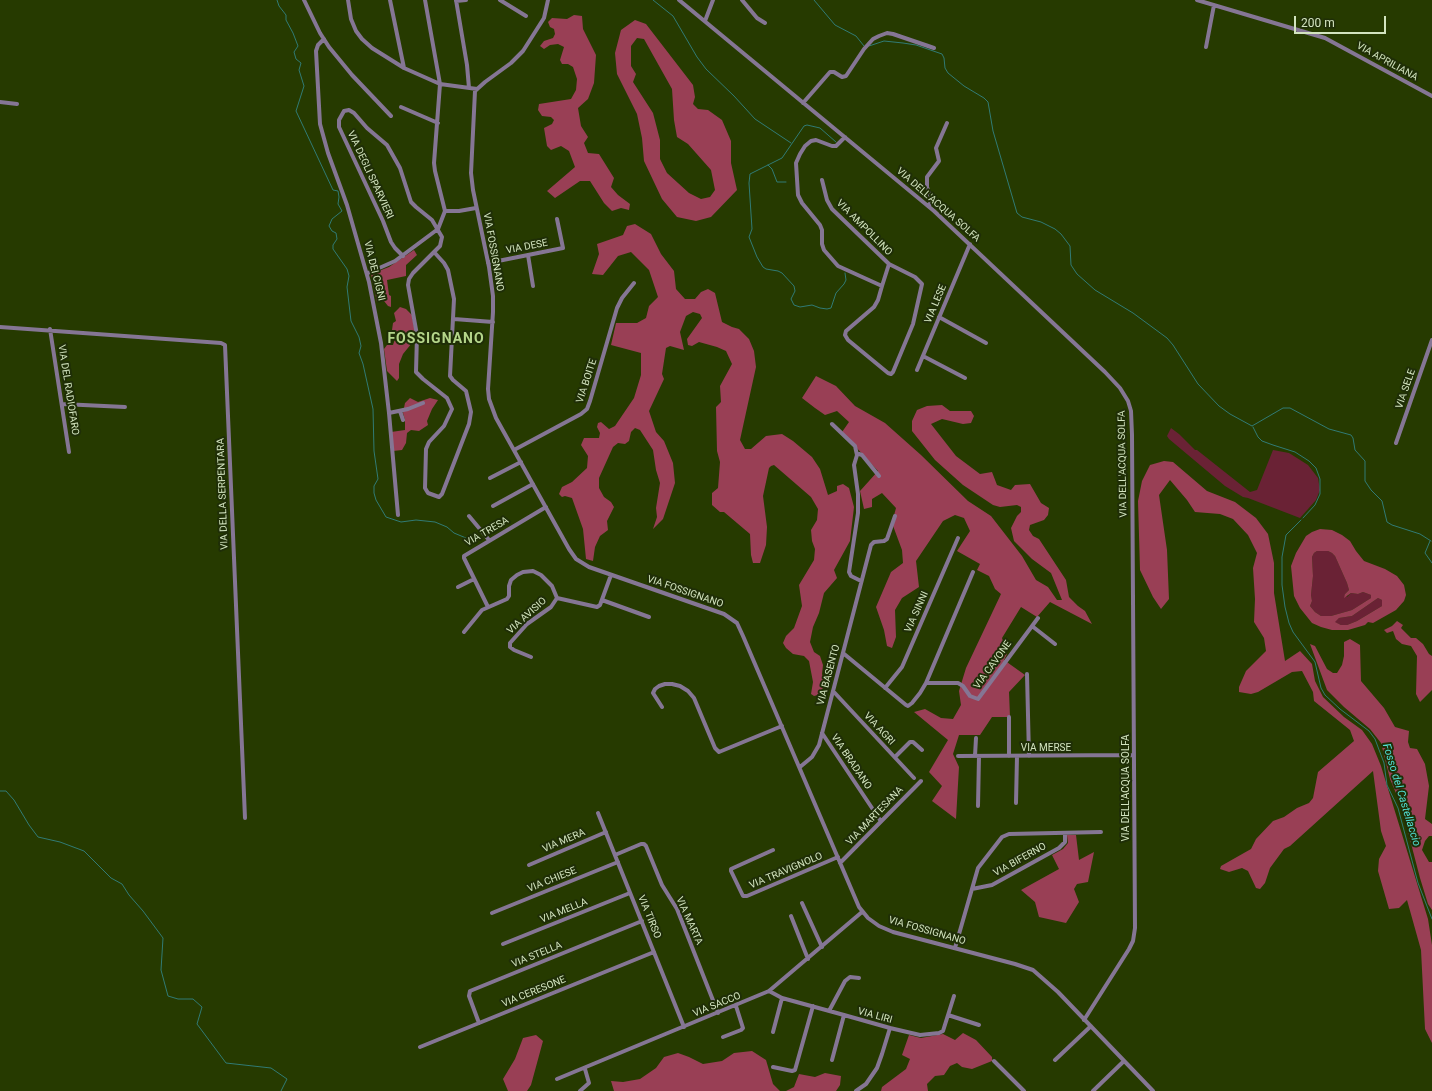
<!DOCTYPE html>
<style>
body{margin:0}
#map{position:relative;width:1432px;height:1091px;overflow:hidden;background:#263a00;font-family:Roboto,sans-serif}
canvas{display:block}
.scale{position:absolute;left:1294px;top:16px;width:92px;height:18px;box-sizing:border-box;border:2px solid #d3e4bf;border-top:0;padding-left:5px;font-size:12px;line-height:14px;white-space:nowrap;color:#d3e4bf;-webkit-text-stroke:3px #1f2e07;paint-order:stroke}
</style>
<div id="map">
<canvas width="1432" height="1091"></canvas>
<div class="scale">200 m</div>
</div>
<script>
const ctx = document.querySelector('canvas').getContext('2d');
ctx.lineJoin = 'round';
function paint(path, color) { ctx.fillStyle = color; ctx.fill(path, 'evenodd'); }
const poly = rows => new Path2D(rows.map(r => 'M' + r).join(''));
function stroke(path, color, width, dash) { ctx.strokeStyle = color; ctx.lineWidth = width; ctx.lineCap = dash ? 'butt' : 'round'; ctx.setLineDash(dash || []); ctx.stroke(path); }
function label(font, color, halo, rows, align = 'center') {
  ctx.font = font + ' Roboto,sans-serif'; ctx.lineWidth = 4; ctx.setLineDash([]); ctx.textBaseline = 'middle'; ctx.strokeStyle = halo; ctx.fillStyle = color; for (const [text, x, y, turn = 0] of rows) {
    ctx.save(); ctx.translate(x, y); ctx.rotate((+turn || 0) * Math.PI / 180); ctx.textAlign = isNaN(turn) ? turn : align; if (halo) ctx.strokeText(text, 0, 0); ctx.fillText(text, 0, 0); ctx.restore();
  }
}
paint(poly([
 [1171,428,1179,434,1195,450,1197,450,1250,492,1257,490,1273,450,1289,453,1308,465,1318,478,1320,490,1316,500,1300,518,1248,498,1243,497,1225,486,1169,439,1167,436],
 [1317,551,1328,551,1332,553,1335,556,1347,583,1349,590,1345,594,1347,597,1351,593,1358,594,1363,592,1371,595,1371,598,1352,610,1331,616,1321,616,1315,612,1310,606,1312,601,1311,595,1313,576,1312,557,1314,553],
 [1378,598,1382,600,1382,606,1357,621,1347,625,1341,625,1334,622,1339,618,1352,616]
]), '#6a2235');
paint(poly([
 [574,15,582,16,583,29,596,55,594,83,588,99,578,108,581,126,588,137,584,143,588,153,599,154,614,178,611,187,618,195,630,204,629,210,621,208,612,211,604,203,590,181,580,181,555,198,547,191,575,167,569,151,561,146,551,150,547,146,544,128,552,124,554,120,551,117,542,116,538,110,539,104,571,99,576,90,577,79,573,67,568,64,562,64,560,60,564,47,558,44,550,45,544,49,540,46,544,41,553,38,555,34,554,29,550,27,548,22,552,18,567,19],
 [635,20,646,24,693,85,695,97,693,104,698,109,708,110,722,120,731,141,731,163,737,190,711,217,696,221,677,217,662,199,644,161,642,138,637,114,617,74,615,53,621,30],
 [637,38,644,39,672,89,674,120,677,137,688,144,711,170,715,190,710,197,701,199,689,193,667,173,660,159,660,140,653,113,633,82,636,74,631,66,631,46],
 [635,224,651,234,661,254,674,271,676,289,685,299,695,299,701,292,708,289,715,293,722,322,732,327,739,329,749,339,754,351,756,367,740,440,745,449,751,449,766,436,782,434,793,441,812,457,820,469,828,495,837,491,837,486,843,484,849,488,854,507,850,541,834,570,837,578,824,593,819,613,813,627,810,642,814,652,820,656,823,665,822,674,825,685,818,695,814,696,811,694,813,682,809,661,804,656,793,654,786,648,783,643,786,636,794,628,802,606,799,585,814,560,815,549,812,541,811,530,817,520,818,509,811,497,774,465,771,466,769,468,763,496,767,527,766,545,760,563,753,563,751,555,750,534,724,512,720,512,712,505,712,493,718,488,720,462,717,451,716,407,721,402,720,386,732,364,726,351,717,347,699,342,692,346,688,345,687,339,702,318,700,314,693,312,686,316,680,332,684,350,670,346,666,348,662,374,664,379,649,411,656,432,664,441,673,463,675,483,663,519,653,529,657,517,656,508,660,483,656,470,653,450,640,430,635,428,631,432,629,441,625,444,618,443,613,447,599,478,599,488,604,497,611,502,614,507,607,521,608,530,600,536,595,547,593,561,586,559,583,529,572,498,565,496,562,497,559,494,562,487,572,482,587,468,588,456,581,445,584,438,599,438,600,433,597,427,598,423,601,422,609,429,615,426,634,398,641,375,641,353,611,345,616,323,637,323,646,318,649,306,658,297,649,270,631,252,618,256,603,275,592,274,599,254,597,244,623,235,627,226],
 [414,250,417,255,406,265,406,276,387,280,389,295,391,296,391,307,388,306,384,301,377,302,371,274,389,267],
 [400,307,406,309,412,315,416,338,403,354,399,364,399,378,397,381,387,371,384,349,387,345,393,345,397,333,392,330,393,323,396,321,394,313],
 [816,376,836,386,855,406,885,423,921,455,968,501,991,516,1022,556,1036,580,1048,587,1057,600,1062,600,1051,573,1032,559,1014,541,1011,528,1017,516,1021,512,1021,507,1017,505,1000,507,993,505,963,485,935,460,912,431,912,421,917,410,927,406,942,405,950,411,971,411,974,416,971,423,963,424,942,419,931,424,956,456,980,474,992,472,997,485,1011,490,1015,485,1030,484,1041,503,1049,508,1048,515,1044,520,1030,525,1029,530,1033,536,1039,539,1066,580,1069,597,1078,606,1085,611,1092,624,1050,602,1037,617,1021,607,1002,638,1007,654,1004,660,1025,675,1009,692,1010,717,992,717,980,735,959,735,953,754,959,767,956,819,932,801,942,786,929,772,948,740,914,712,925,709,941,718,953,719,961,705,959,691,966,668,1001,594,995,589,989,576,977,570,980,564,957,551,970,531,964,518,955,515,943,521,916,561,919,587,902,598,895,610,896,637,892,648,887,646,884,630,876,607,891,572,903,563,902,550,892,523,896,508,882,493,872,499,872,507,864,509,860,491,878,471,842,432,849,422,837,411,825,415,815,408,802,398],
 [410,398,418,402,430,398,438,400,432,409,427,421,428,425,419,431,411,430,407,433,406,443,402,450,393,451,391,432,405,430,405,420,403,413,405,403],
 [1164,461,1173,462,1207,491,1235,502,1256,518,1268,534,1274,563,1274,593,1285,661,1300,651,1312,664,1315,681,1323,697,1344,717,1362,730,1372,744,1381,766,1428,919,1432,945,1432,1043,1425,1029,1421,950,1407,900,1399,908,1389,909,1378,871,1379,859,1386,846,1381,831,1373,771,1290,846,1284,849,1270,868,1265,883,1260,889,1256,888,1248,871,1242,868,1229,872,1220,869,1221,866,1251,849,1256,839,1273,821,1284,817,1297,808,1309,803,1313,798,1318,772,1354,741,1350,730,1314,701,1313,692,1302,671,1292,672,1258,692,1251,694,1239,692,1239,687,1246,671,1266,651,1264,638,1254,622,1255,599,1253,568,1257,553,1248,535,1233,519,1220,514,1195,512,1187,500,1170,480,1159,495,1167,550,1169,599,1161,609,1153,597,1140,570,1138,501,1142,481,1150,465],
 [1320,529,1332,530,1342,535,1350,541,1356,551,1364,561,1385,569,1397,576,1404,585,1406,595,1404,601,1396,610,1373,623,1368,622,1365,625,1348,630,1332,630,1321,627,1312,623,1300,608,1294,596,1291,566,1296,553,1306,536,1312,532],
 [1317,551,1328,551,1332,553,1335,556,1347,583,1349,590,1345,594,1344,598,1351,593,1358,594,1363,592,1371,595,1371,598,1352,610,1331,616,1321,616,1315,612,1310,606,1312,601,1311,595,1313,576,1312,557,1314,553],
 [1378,598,1382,600,1382,606,1357,621,1347,625,1341,625,1335,622,1339,618,1352,616],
 [1397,621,1403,625,1401,628,1411,638,1416,638,1423,644,1429,654,1432,656,1432,690,1420,702,1416,694,1417,656,1411,646,1402,644,1396,639,1393,631,1387,633,1384,630,1392,626],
 [1350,639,1360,645,1361,681,1384,708,1395,727,1409,731,1408,742,1410,748,1417,749,1425,764,1429,786,1425,819,1432,824,1432,836,1429,836,1425,841,1422,850,1429,862,1432,862,1432,910,1428,904,1420,878,1401,805,1390,779,1381,743,1370,729,1344,707,1327,690,1310,644,1315,646,1327,669,1333,673,1337,673,1342,665,1344,656,1344,642],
 [1067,835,1076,835,1079,860,1094,852,1088,882,1077,884,1074,889,1079,902,1066,923,1039,917,1035,902,1021,890,1059,869,1052,855,1063,849,1068,843],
 [963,1033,976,1040,992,1057,992,1061,972,1069,962,1067,957,1063,950,1066,944,1075,935,1076,927,1084,928,1091,881,1091,882,1087,906,1069,910,1059,902,1055,909,1035,921,1038,943,1034,955,1040],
 [536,1035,543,1041,531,1085,527,1091,508,1091,503,1079,515,1059,523,1038],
 [752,1051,766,1060,773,1084,780,1091,614,1091,611,1081,623,1082,640,1079,656,1068,664,1057,678,1053,689,1057,703,1064,722,1061,734,1053],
 [825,1073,841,1076,840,1085,836,1091,786,1091,794,1087,799,1074,815,1077]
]), '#993f55');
stroke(poly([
 [277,0,279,6,286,15,286,20,293,33,298,46,294,52,296,59,301,63,299,70,304,86,296,111,333,190,338,191,339,197,338,204,342,211,332,219,329,226,332,231,336,233,337,239,333,245,333,249,347,269,349,276,347,287,351,321,359,337,361,346,359,353,363,364,373,409,374,451,378,479,374,486,374,493,376,500,386,517,401,522,416,520,435,522,447,527,454,533,466,538],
 [653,0,673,16,697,57,706,69,734,96,755,119,791,143],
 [814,0,835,25,856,36,864,46],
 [869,46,884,41,903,43,916,45,942,54,944,58,945,68,948,73,964,86,984,98,988,102,993,131,1017,213,1022,217,1041,222,1055,229,1061,234,1070,246,1071,265,1077,274,1095,290,1133,313,1167,338,1173,345,1198,384,1219,406,1230,414,1252,426,1283,408,1290,408,1329,429,1351,435,1353,438,1355,450,1365,461,1365,481,1371,490,1382,501,1387,522,1392,525,1420,534,1431,541],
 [836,142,820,128,807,125,804,126,782,158,750,174,749,183,752,229,749,237,757,257,763,267,766,269,778,271,782,273,794,286,795,291,791,299,794,305,800,307,812,305,820,308,827,309,831,308,836,293,844,284,846,280,845,273],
 [768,165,772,169,777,182,786,182],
 [1253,427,1258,437,1262,441,1273,445,1295,452,1309,461,1316,468,1320,479,1320,494,1315,505,1303,518],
 [1301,520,1286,535,1282,557,1282,585,1285,607,1289,623,1293,632,1315,662,1321,688,1325,695,1340,709,1369,731,1375,739,1384,763,1387,785,1398,808,1418,883,1432,919],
 [1430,541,1425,553,1432,563],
 [0,791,6,791,14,800,29,825,38,837,60,842,84,851,111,878,122,884,129,895,143,911,163,938,161,970,168,996,178,999,193,999,202,1007,197,1024,226,1063,271,1068,287,1079,281,1091]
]), '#317b74', 1);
stroke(poly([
 [304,0,320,33,329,47,352,75,391,116],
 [348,0,351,19,356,31,362,39,372,48,404,68,440,84,477,89],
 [390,0,404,68],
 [425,0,440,84,434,163,435,171,445,211],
 [456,0,467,65,469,88],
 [500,0,526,16],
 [548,0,544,18,523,51,511,63,485,82,475,91,471,173,473,190,489,267,493,296,493,312,488,389,489,399,496,418,569,549,576,559,589,567,724,614,737,623,743,636,859,907,868,918,879,926,893,932,1015,964,1033,970,1058,992,1153,1091],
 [679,0,934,211,1105,372,1120,388,1128,401,1131,411,1132,435,1135,928,1133,941,1129,949,1084,1020],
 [742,0,757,18,765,23],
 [1197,0,1325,38,1432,96],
 [456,1,466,0],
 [705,21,713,0],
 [324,39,318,45,316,51,320,124,328,153,347,205,369,282,381,343,389,413,398,515],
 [1206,47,1214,5],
 [0,102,17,104],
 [803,103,830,72,834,72,842,77,846,76,864,49,873,39,879,36,887,33,893,34,934,48],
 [401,107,438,123],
 [845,137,836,146,832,146,816,140,811,141,805,146,800,154,796,163,798,195,802,203,820,225,822,230,822,244,824,250,838,266,882,286,889,264],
 [822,180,827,200,832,209,889,264,915,277,922,284,913,324,893,372,891,374,888,373,848,340,845,335,846,331,874,307,878,300,882,286],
 [929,206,931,199,927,187,927,177,939,161,936,148,947,123],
 [528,255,533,286],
 [403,256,395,248,391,242,383,221,339,127,339,120,344,111,349,110,354,113,367,128,387,145,400,168,411,202,416,207,432,220,442,237,440,246,413,273,409,279,408,285,417,335,416,372,423,379,447,398,452,409,444,426,429,442,426,449,425,488,428,493,439,497,442,494,469,424,471,412,466,391,453,380,450,376,454,299,448,270,444,263,434,252],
 [488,263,563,248,557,219],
 [368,273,395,261,438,229,445,211,459,211,476,208],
 [939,317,986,343],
 [454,319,493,322],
 [0,327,221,343,225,345,245,818],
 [50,329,69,452],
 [923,356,965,378],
 [917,370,970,244],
 [62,404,125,407],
 [400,411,403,420],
 [389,413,408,409,423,403],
 [832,424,855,446,857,455],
 [1396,443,1432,340],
 [514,450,581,414,587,409,590,401,617,308,622,298,634,283],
 [490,478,521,462],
 [493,506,533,484],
 [469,516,489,540],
 [861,581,851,576,849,572,858,513,858,494,854,465,857,455,859,454,862,455,879,476],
 [458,587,474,579],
 [602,600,649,617],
 [488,607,464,558,464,556,546,507],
 [1032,626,1055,644],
 [464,632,482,610,507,599,509,596,509,586,511,580,517,575,523,572,533,571,541,575,552,586,557,598,597,607,600,605,611,575],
 [843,653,906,705,908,706,912,703,920,693,926,683,958,683,963,686,970,696,978,699,1038,618],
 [531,657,514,650,510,647,510,643,527,624,551,607,557,598],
 [1027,674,1029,756],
 [926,683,973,572],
 [885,688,902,667,958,538],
 [833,691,914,778],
 [662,707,653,693,655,689,659,686,665,684,672,684,680,686,688,691,694,698,715,748,719,752,782,726],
 [1009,717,1009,756],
 [822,733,880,820],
 [958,756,1134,755],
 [975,756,976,738],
 [895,757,910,742,913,742,922,750],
 [800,767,812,757,819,745,871,545,874,542,884,541,887,539,895,516],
 [1016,803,1017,756],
 [978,806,979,756],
 [598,813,684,1027],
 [773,850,731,869,731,871,743,896,747,896,838,857],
 [615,855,641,844,644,844,646,846,662,885,677,909,718,1013],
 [840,863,921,781],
 [529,865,606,832],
 [972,889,992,885,1059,848,1065,842,1065,833],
 [802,903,822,947],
 [492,913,618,862],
 [791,916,808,959],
 [503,944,630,893],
 [955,948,978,868,1002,837,1009,834,1101,832],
 [769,991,782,998,844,1015,890,1028,920,1035,939,1033,943,1031,954,996],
 [829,1011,845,981,850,977,859,978],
 [948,1015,979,1025],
 [479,1023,469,996,470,991,642,921],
 [773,1032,782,998],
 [723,1037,741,1030,743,1028,736,1006],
 [420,1047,654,952],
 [832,1060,844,1015],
 [1055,1060,1091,1026],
 [994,1061,1024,1091],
 [773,1067,792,1071,795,1070,813,1006],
 [557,1079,769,991,862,912],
 [580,1091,589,1083,585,1069],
 [856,1091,866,1084,877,1068,882,1054,890,1028],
 [1093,1091,1124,1061]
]), '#857694', 4);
label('10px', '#d3e4bf', '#1f2e07', [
 ["VIA APRILIANA",1387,62,29],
 ["VIA DEGLI SPARVIERI",370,175,65],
 ["VIA DELL'ACQUA SOLFA",938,205,41],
 ["VIA AMPOLLINO",864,228,45],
 ["VIA DESE",527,247,-11],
 ["VIA FOSSIGNANO",493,252,80],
 ["VIA DEI CIGNI",374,271,76],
 ["VIA LESE",936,304,-67],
 ["VIA BOITE",587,381,-72],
 ["VIA SELE",1406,389,-71],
 ["VIA DEL RADIOFARO",68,390,81],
 ["VIA DELL'ACQUA SOLFA",1123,464,-91],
 ["VIA DELLA SERPENTARA",223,494,-92],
 ["VIA TRESA",487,532,-30],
 ["VIA FOSSIGNANO",685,592,19],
 ["VIA SINNI",917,612,-66],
 ["VIA AVISIO",527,616,-42],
 ["VIA CAVONE",993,665,-54],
 ["VIA BASENTO",829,675,-75],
 ["VIA AGRI",879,729,47],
 ["VIA MERSE",1046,748],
 ["VIA BRADANO",851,762,56],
 ["VIA DELL'ACQUA SOLFA",1126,788,-90],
 ["VIA MARTESANA",875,816,-46],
 ["VIA MERA",564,841,-23],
 ["VIA BIFERNO",1020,860,-29],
 ["VIA TRAVIGNOLO",786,871,-23],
 ["VIA CHIESE",552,880,-22],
 ["VIA MELLA",564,911,-22],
 ["VIA TIRSO",649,917,68],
 ["VIA MARTA",689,921,66],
 ["VIA FOSSIGNANO",927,931,16],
 ["VIA STELLA",537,955,-22],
 ["VIA CERESONE",534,992,-22],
 ["VIA SACCO",717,1005,-22],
 ["VIA LIRI",875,1016,15]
]);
label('italic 11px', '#50dfd3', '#1f2e07', [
 ["Fosso del Castellaccio",1401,795,73]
]);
ctx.letterSpacing = '1px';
label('bold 14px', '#b4d58a', '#1f2e07', [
 ["FOSSIGNANO",436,339]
]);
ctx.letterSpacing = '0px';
</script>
